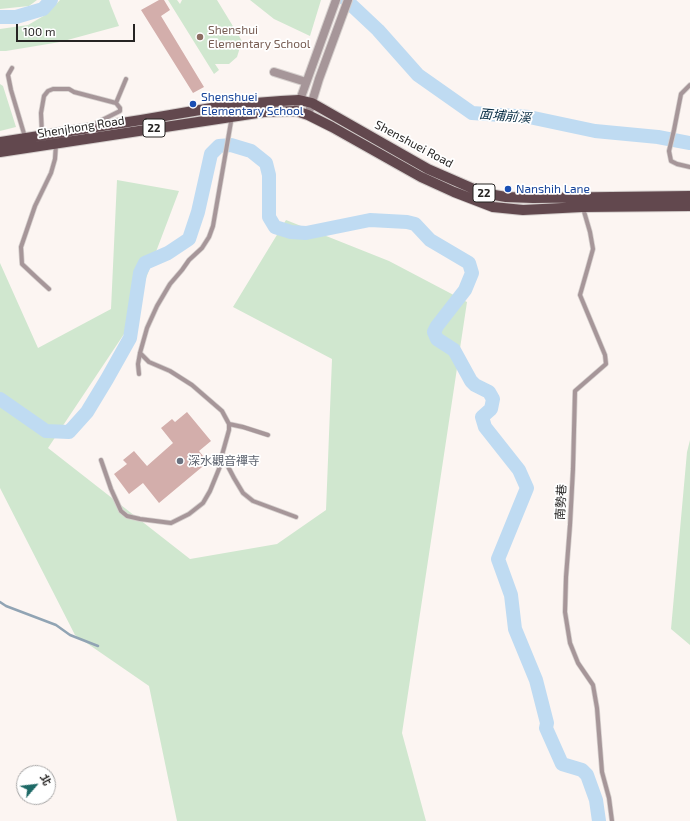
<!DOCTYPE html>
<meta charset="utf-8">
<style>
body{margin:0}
#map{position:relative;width:690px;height:821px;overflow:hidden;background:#fcf5f2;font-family:"Exo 2","Noto Sans TC",sans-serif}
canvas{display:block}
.north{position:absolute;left:16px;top:765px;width:40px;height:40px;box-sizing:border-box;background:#fff;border:1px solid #a8a7a7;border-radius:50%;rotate:62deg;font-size:11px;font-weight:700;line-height:16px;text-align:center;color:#262423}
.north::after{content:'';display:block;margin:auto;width:14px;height:18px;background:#1d6966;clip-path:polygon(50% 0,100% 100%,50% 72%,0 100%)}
.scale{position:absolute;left:16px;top:24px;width:119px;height:18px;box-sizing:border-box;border:2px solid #262423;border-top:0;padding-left:5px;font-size:12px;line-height:14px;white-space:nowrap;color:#262423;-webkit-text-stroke:3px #fff;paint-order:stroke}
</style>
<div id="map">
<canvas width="690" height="821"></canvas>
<div class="north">北</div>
<div class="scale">100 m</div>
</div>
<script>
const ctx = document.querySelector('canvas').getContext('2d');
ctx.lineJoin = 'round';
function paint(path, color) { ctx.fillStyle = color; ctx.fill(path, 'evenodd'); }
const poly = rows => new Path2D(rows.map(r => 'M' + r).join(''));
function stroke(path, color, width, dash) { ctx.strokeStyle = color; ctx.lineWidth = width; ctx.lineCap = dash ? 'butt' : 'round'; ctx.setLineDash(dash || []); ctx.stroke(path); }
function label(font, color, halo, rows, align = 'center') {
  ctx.font = font + ' "Exo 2","Noto Sans TC",sans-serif'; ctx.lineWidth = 3.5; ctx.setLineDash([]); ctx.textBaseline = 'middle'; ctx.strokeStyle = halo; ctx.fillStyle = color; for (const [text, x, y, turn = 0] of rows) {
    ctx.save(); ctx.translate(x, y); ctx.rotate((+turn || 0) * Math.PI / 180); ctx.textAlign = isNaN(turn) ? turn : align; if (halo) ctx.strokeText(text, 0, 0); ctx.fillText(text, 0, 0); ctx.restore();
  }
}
paint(poly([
 [0,0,37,0,29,6,0,9],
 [60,0,109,0,111,6,119,26,60,42,6,51,0,51,0,29,28,25,47,14],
 [168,0,177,0,180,4,182,0,217,0,242,41,237,57,229,64,215,64,219,70,214,74],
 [250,0,321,0,310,36,274,19],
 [0,84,3,86,16,127,0,131],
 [117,180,179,191,126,331,48,448,190,559,277,544,326,510,332,359,233,307,286,220,389,261,467,302,402,733,426,821,177,821,149,686,75,635,0,488,0,263,38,348,111,309],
 [690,440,690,645,671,629,687,452]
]), '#d0e7cf');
stroke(poly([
 [0,602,6,606,56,625,70,635,98,646]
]), '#91a4b4', 2.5);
stroke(poly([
 [346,0,378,30,418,75,472,113,529,117,595,131,658,137,690,143],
 [0,17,16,17,43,9,51,0],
 [0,399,46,431,69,432,87,412,107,379,130,338,140,273,145,263,168,253,189,239,198,212,211,154,219,146,231,145,251,151,266,163,269,175,269,217,275,227,291,232,306,233,370,220,407,222,415,224,430,240,469,263,472,273,465,290,437,326,434,332,437,339,454,350,471,381,475,385,489,392,493,399,491,409,482,417,485,427,519,470,527,488,498,559,511,595,515,629,536,680,547,723,546,728,562,764,582,770,587,775,596,800,599,821]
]), '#bfdbf2', 14);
paint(poly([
 [159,0,164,0,170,10,161,16,204,87,193,93,141,10],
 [187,412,211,441,199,451,208,462,159,503,143,483,129,494,114,474,127,464,123,460,134,451,147,466,173,443,161,428,172,419,175,422]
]), '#d3aeab');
const lane = poly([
 [12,68,8,75,11,90,25,137],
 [690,85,681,94,674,130,669,151,671,161,677,164,690,167],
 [116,103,126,79],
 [42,135,41,113,44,96,48,91,53,89,69,89,74,92,116,103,120,108,120,111,96,123],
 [583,208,590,232,593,249,588,267,580,295,605,355,606,364,575,391,573,469,570,525,566,577,565,612,570,643,578,663,593,685,597,708,602,772,609,798,612,821],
 [49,289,38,279,22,264,21,247,35,206,51,173,55,159,56,144],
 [139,374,138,364,140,353,147,328,157,306,170,284,182,270,189,260,202,248,209,237,213,226,232,116,229,106],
 [229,424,243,427,268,435],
 [222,455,234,478,243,493,253,501,296,517],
 [101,460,111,489,121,511,127,516,140,519,171,523,189,514,203,503,210,491,221,464,222,455,229,430,229,424,222,411,192,385,170,371,149,362,140,353]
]);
const street = poly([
 [274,72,306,82],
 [296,111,336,0],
 [308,115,319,79,348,0]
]);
const primary = poly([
 [0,142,141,120,229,105,281,101,299,100,312,103,428,169,483,193,506,197,533,198,690,196],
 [0,152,264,112,296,111,308,115,332,127,421,177,454,192,493,207,523,210,582,207,690,206]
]);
stroke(lane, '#d5cfcd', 5.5);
stroke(street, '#d5cfcd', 10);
stroke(primary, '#d5cfcd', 12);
stroke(lane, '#a69699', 4);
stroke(street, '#a69699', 8);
stroke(primary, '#62484e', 10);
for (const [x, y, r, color] of [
 [200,37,4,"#8d6e63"],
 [193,104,4,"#1a4fb4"],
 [508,189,4,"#1a4fb4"],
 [180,461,4,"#6b7280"]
]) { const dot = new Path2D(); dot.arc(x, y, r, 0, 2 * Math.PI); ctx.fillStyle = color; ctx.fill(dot); stroke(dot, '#fff', 1.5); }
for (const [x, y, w] of [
 [154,128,22],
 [484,193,22]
]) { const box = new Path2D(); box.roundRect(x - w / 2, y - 9, w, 18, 3); ctx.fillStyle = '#fff'; ctx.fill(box); stroke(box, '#262423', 1); }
label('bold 11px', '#262423', null, [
 ["22",154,128],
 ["22",484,193]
]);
label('12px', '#785e54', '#fff', [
 ["Shenshui",208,30],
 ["Elementary School",208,44]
], 'left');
label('12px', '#164399', '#fff', [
 ["Shenshuei",201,97],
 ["Elementary School",201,111],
 ["Nanshih Lane",516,189]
], 'left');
label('12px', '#262423', '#fff', [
 ["Shenjhong Road",81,127,-9],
 ["Shenshuei Road",414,144,28],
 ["南勢巷",561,502,-87]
]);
label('12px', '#5b616d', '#fff', [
 ["深水觀音禪寺",188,461]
], 'left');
label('italic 13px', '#092e45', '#fff', [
 ["面埔前溪",505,116,5]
]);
</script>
